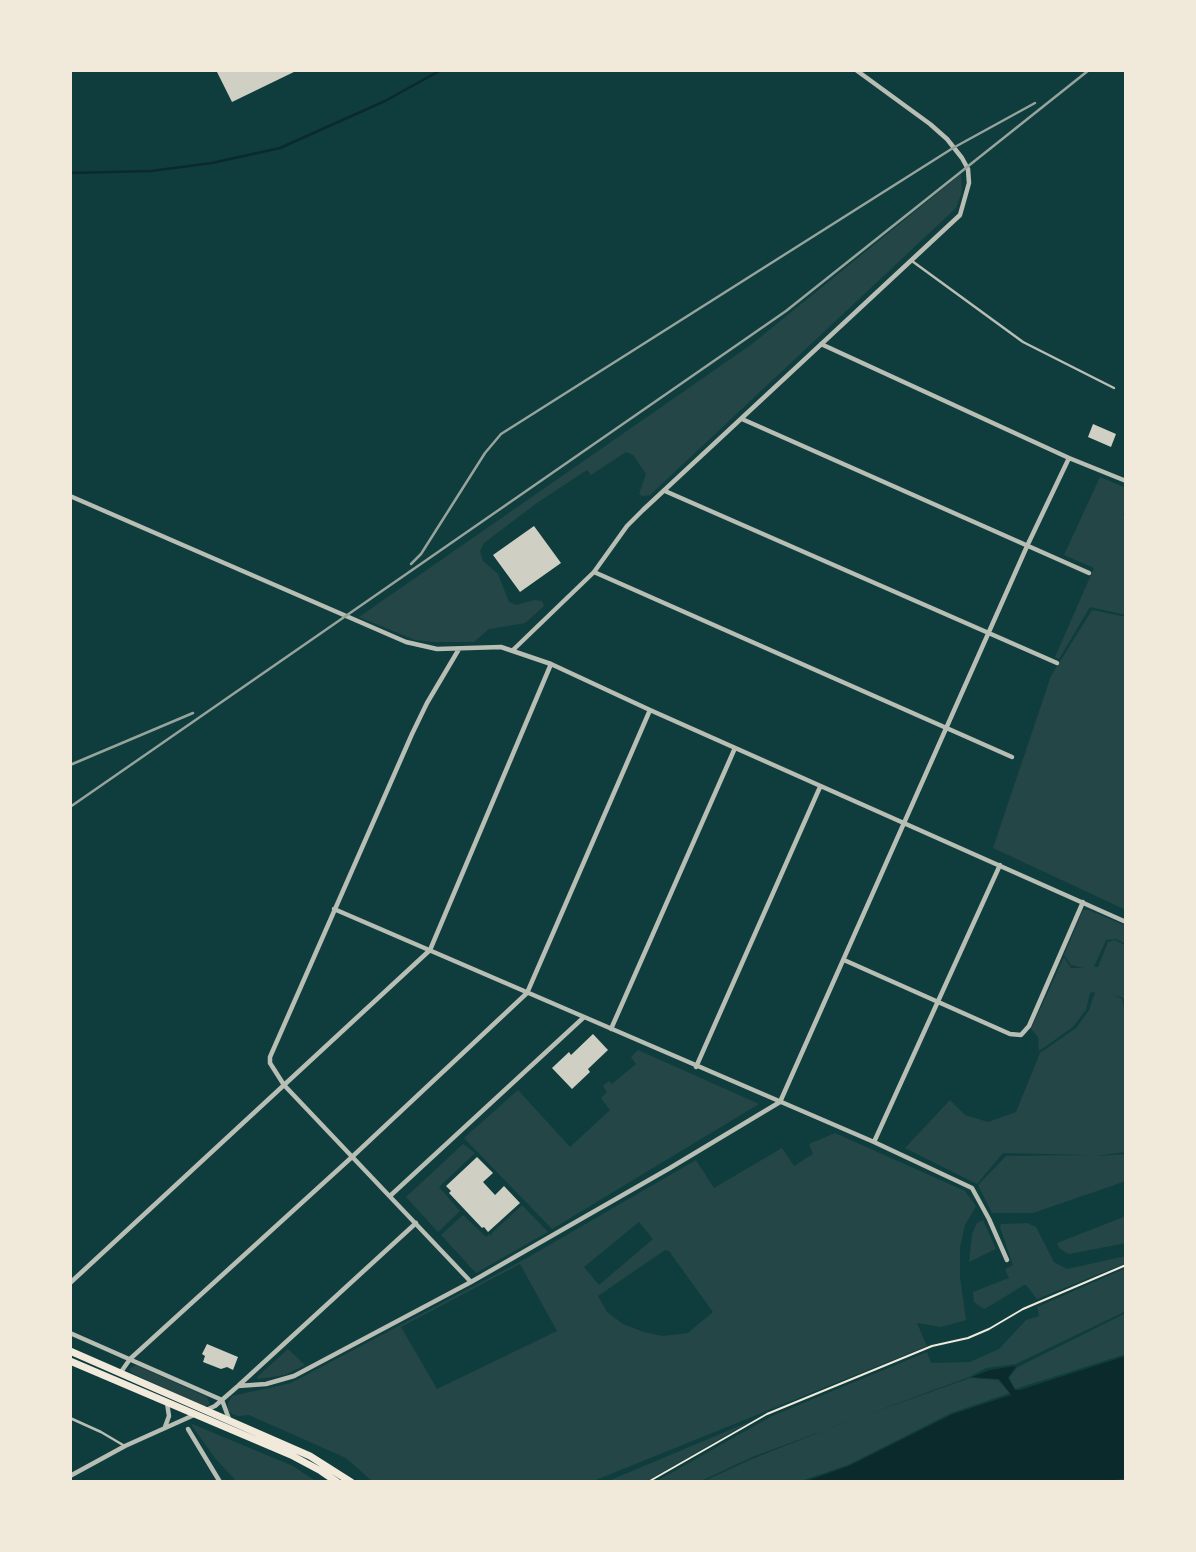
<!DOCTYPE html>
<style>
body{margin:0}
#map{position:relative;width:1196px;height:1552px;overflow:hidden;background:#0f3d3e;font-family:Raleway,sans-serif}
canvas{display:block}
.frame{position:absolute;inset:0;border:72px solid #f1e9da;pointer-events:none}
</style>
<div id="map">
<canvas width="1196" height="1552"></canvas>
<div class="frame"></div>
</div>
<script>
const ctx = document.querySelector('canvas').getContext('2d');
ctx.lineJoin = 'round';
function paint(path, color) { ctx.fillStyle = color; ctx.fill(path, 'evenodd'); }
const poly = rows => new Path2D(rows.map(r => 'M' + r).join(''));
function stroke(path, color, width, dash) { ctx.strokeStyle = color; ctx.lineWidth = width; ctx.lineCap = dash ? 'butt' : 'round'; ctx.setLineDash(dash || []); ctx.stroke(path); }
paint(poly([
 [961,174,962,192,956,208,650,495,643,496,639,494,646,474,633,455,626,452,591,475,587,470,537,503,484,543,480,551,483,561,498,574,509,602,516,605,534,600,542,601,544,606,525,623,489,629,474,642,434,642,415,640,359,617,752,344],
 [1100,477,1126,488,1126,508,1123,515,1126,518,1126,615,1090,607,1059,659,1055,657,1094,568,1064,555],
 [1092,610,1126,617,1126,910,993,848,1051,676],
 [1083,910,1089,910,1126,926,1126,944,1116,939,1106,940,1094,967,1098,967,1108,942,1115,940,1126,946,1126,1004,1123,998,1111,994,1122,999,1126,1016,1126,1152,1095,1156,1126,1154,1126,1181,1033,1213,992,1213,978,1185,1006,1156,1089,1155,1003,1153,977,1184,905,1148,950,1100,965,1115,988,1122,1016,1112,1040,1053,1076,1028,1089,1010,1095,992,1090,993,1086,1010,1073,1027,1039,1051,1038,1037,1031,1029,1064,957,1071,968,1083,968,1071,965,1064,955],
 [638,1050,759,1104,552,1229,464,1138,518,1090,570,1147,610,1110,601,1098,607,1092,603,1086,609,1081,612,1084,636,1064,631,1057],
 [835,1133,965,1191,976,1206,965,1225,960,1247,960,1277,966,1320,941,1327,917,1323,927,1346,591,1482,373,1482,346,1458,249,1415,238,1416,232,1414,228,1410,228,1403,232,1396,291,1383,525,1259,696,1160,714,1188,782,1148,794,1166,813,1154,809,1144],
 [639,1222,653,1239,599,1285,584,1267],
 [665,1250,669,1251,713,1312,688,1333,662,1336,644,1332,623,1324,607,1312,598,1296],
 [520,1264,557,1331,437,1389,401,1327],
 [463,1144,475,1153,439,1187,460,1211,438,1232,406,1197],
 [522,1205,548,1232,476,1273,441,1235,463,1215,486,1237,490,1234,492,1236,492,1233],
 [1126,1216,1126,1243,1069,1254,1060,1249,1057,1243],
 [983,1220,996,1249,969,1262,972,1234,977,1223],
 [1027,1223,1036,1227,1054,1262,1067,1269,1126,1256,1126,1263,1037,1299,1026,1285,1024,1285,985,1309,979,1306,974,1302,973,1292,1009,1278,1005,1269,1013,1265,1000,1227,1001,1224],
 [1126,1268,1126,1311,1016,1364,986,1368,969,1377,752,1457,699,1482,655,1482,772,1416,927,1352,931,1363,970,1362,999,1349,1026,1320,1039,1316,1037,1307],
 [1126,1313,1126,1354,1015,1389,1009,1377,1018,1367],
 [288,1349,305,1365,285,1375,258,1379,257,1377],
 [136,1365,207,1397,210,1404,204,1407,132,1373,129,1369],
 [970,1378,998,1380,1010,1393,951,1413,848,1465,798,1482,702,1482,752,1459,838,1425],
 [751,1421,645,1482,606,1482],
 [190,1423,293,1466,317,1482,237,1482,215,1458]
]), '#244646');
paint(poly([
 [1126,1356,1126,1478,1106,1482,804,1482,849,1466,953,1414,1011,1395,999,1379,972,1377,990,1370,1016,1366,1008,1378,1015,1390,1020,1390]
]), '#0a2a2b');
stroke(poly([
 [70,173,151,171,212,163,280,148,385,101,441,70]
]), '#0a2a2b', 2.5);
paint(poly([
 [216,70,298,70,232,102],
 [1093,424,1116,434,1111,447,1088,437],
 [534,526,561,563,520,592,493,555],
 [593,1034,608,1050,588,1069,590,1072,572,1089,552,1068,569,1052,571,1055],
 [477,1157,493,1173,483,1182,495,1195,504,1186,520,1203,488,1232,484,1227,482,1228,449,1193,451,1191,446,1186],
 [207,1344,238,1357,233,1370,227,1367,221,1369,203,1362,205,1356,202,1354]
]), '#cfcfc3');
stroke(poly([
 [648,1482,767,1414,932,1346,968,1338,989,1329,1023,1309,1126,1265]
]), '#f1e9da', 2);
stroke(poly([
 [912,261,1023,342,1114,388],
 [70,1418,101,1432,123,1445]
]), '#b8beb3', 2.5);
stroke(poly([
 [821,344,1069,458,1126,481],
 [742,419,1089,573],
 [665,491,1057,663],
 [70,496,406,642,437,649,501,647,551,664,650,710,1126,922],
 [594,572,1012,757],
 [459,649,427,703,412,734,270,1057,270,1063,284,1085,471,1282],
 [513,650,594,572,627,526,643,510,960,215,969,183,968,169,962,158,947,139,930,124,856,70],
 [334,909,874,1142,972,1188,989,1219,1007,1260],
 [844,960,1010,1034,1021,1035,1029,1026,1083,902],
 [611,1029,735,748],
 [696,1067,820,787],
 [874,1142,1000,865],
 [390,1196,583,1018],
 [70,1283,430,950,551,664],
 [70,1333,222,1400],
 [121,1372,130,1359,352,1157,527,993,650,710],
 [238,1386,266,1384,294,1376,471,1282,670,1168,780,1102,1028,544,1069,458],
 [222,1400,229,1419],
 [206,1410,215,1406,238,1386,416,1223],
 [165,1427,169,1416,167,1403],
 [188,1429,220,1482],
 [70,1476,125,1446,194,1415]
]), '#b8beb3', 4.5);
stroke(poly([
 [70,1351,310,1456,351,1482],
 [70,1361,291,1455,321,1471,337,1482]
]), '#f1e9da', 7);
stroke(poly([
 [411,564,421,554,485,453,501,434,953,148,1035,103],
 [70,765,193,713],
 [70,807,786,311,1089,70]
]), '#97a49c', 2.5);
</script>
